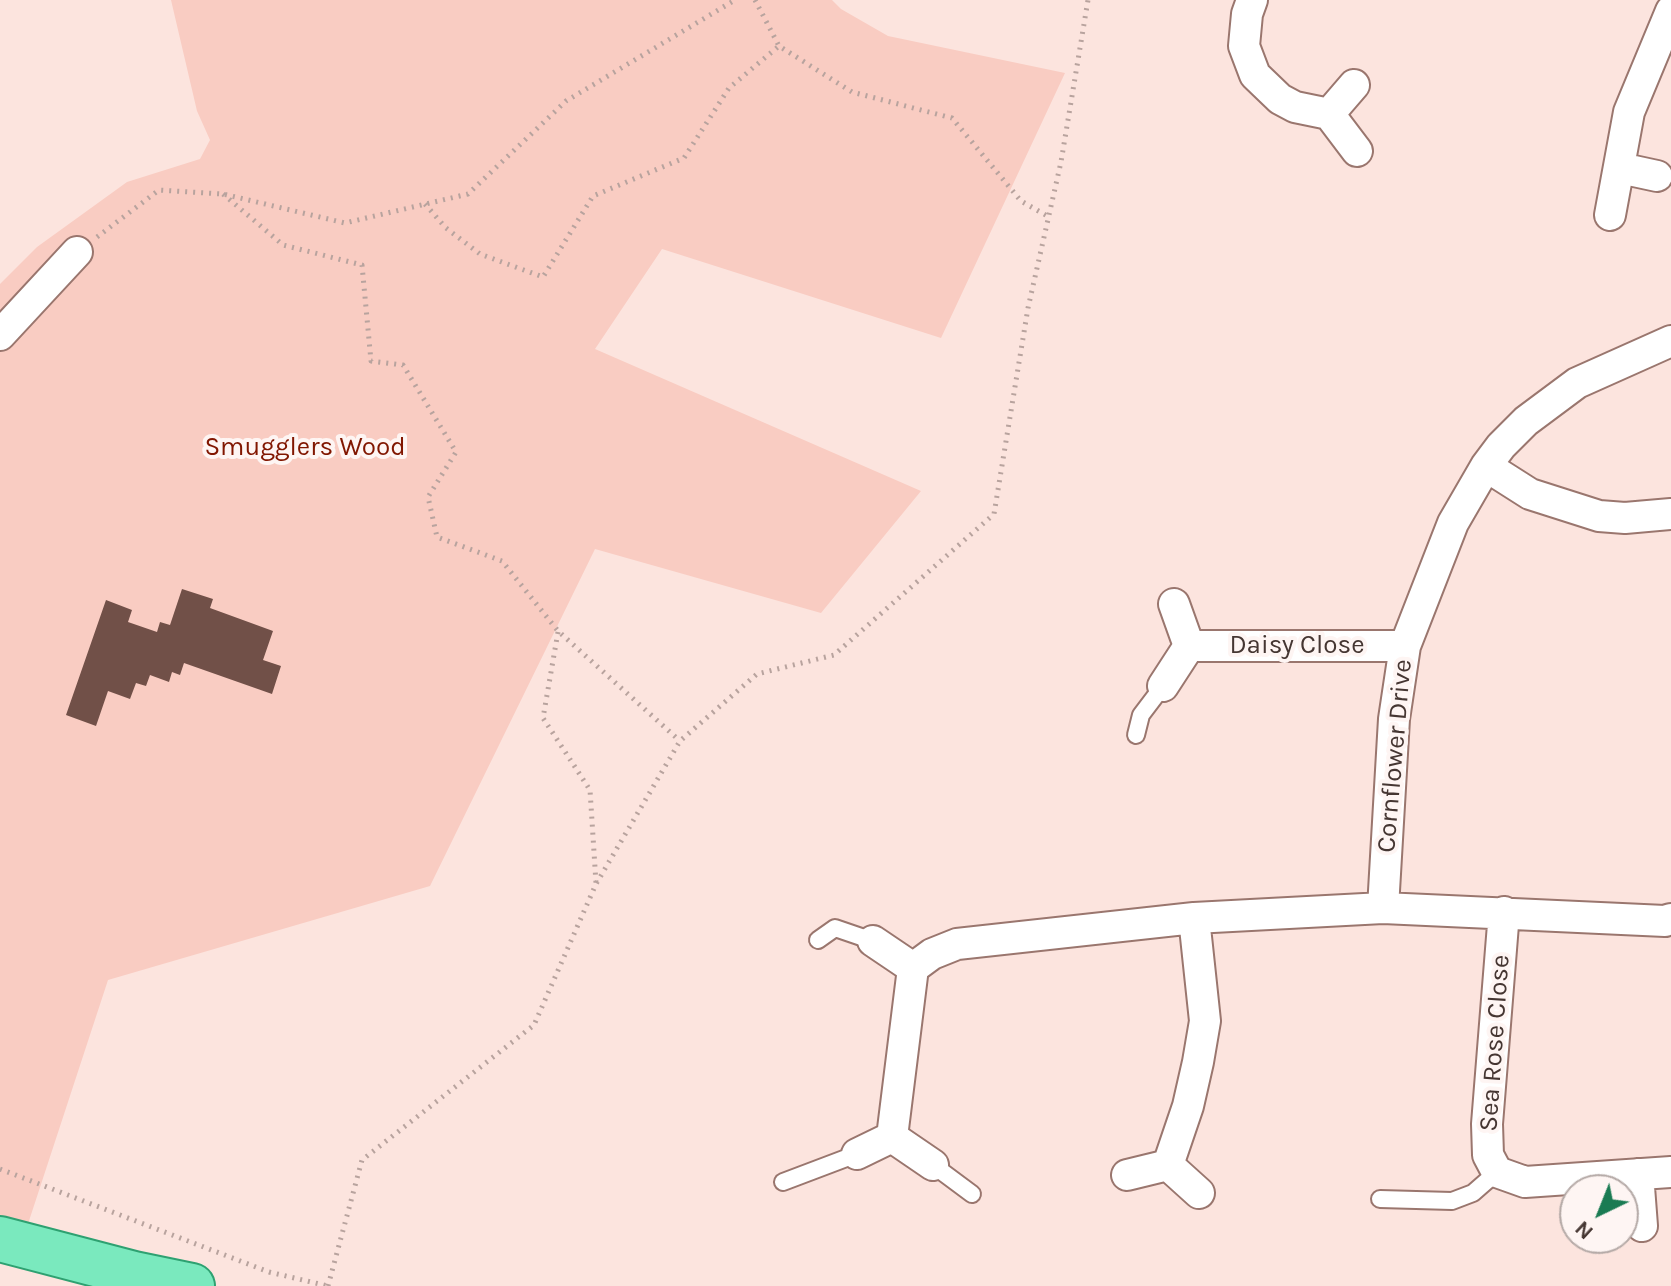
<!DOCTYPE html>
<style>
body{margin:0}
#map{position:relative;width:1671px;height:1286px;overflow:hidden;background:#fce4de;font-family:Karla,sans-serif}
canvas{display:block}
.north{position:absolute;left:1559px;top:1174px;width:80px;height:80px;box-sizing:border-box;background:#fef5f3;border:2px solid #b4a9a6;border-radius:50%;rotate:223deg;font-size:22px;font-weight:700;line-height:32px;text-align:center;color:#453632}
.north::after{content:'';display:block;margin:auto;width:28px;height:36px;background:#1a7b53;clip-path:polygon(50% 0,100% 100%,50% 72%,0 100%)}
</style>
<div id="map">
<canvas width="1671" height="1286"></canvas>
<div class="north">N</div>
</div>
<script>
const ctx = document.querySelector('canvas').getContext('2d');
ctx.lineJoin = 'round';
function paint(path, color) { ctx.fillStyle = color; ctx.fill(path, 'evenodd'); }
const poly = rows => new Path2D(rows.map(r => 'M' + r).join(''));
function stroke(path, color, width, dash) { ctx.strokeStyle = color; ctx.lineWidth = width; ctx.lineCap = dash ? 'butt' : 'round'; ctx.setLineDash(dash || []); ctx.stroke(path); }
function label(font, color, halo, rows, align = 'center') {
  ctx.font = font + ' Karla,sans-serif'; ctx.lineWidth = 8; ctx.setLineDash([]); ctx.textBaseline = 'middle'; ctx.strokeStyle = halo; ctx.fillStyle = color; for (const [text, x, y, turn = 0] of rows) {
    ctx.save(); ctx.translate(x, y); ctx.rotate((+turn || 0) * Math.PI / 180); ctx.textAlign = isNaN(turn) ? turn : align; if (halo) ctx.strokeText(text, 0, 0); ctx.fillText(text, 0, 0); ctx.restore();
  }
}
paint(poly([
 [171,0,832,0,841,9,888,36,1065,73,941,338,662,249,595,349,921,491,821,613,595,549,430,886,108,980,26,1230,0,1223,0,284,37,247,127,182,200,159,210,140,197,111]
]), '#f9ccc2');
paint(poly([
 [182,589,213,599,210,608,273,631,263,660,281,666,272,694,184,663,180,675,172,672,169,682,150,675,146,686,136,683,130,699,108,691,96,726,66,715,106,600,132,610,128,622,157,632,160,622,170,625]
]), '#715048');
const lane = poly([
 [1136,735,1141,715,1163,686],
 [818,940,835,928,873,941],
 [933,1165,972,1194],
 [783,1182,857,1154],
 [1380,1199,1452,1201,1473,1193,1497,1172]
]);
const street = poly([
 [1252,0,1247,14,1244,46,1255,75,1280,99,1295,107,1329,114,1357,151],
 [1329,114,1354,85],
 [1620,168,1657,176],
 [1610,215,1629,112,1671,11],
 [0,335,77,252],
 [1486,466,1530,494,1599,516,1625,518,1671,514],
 [1189,646,1405,646],
 [1163,686,1189,646,1174,604],
 [1383,908,1394,719,1405,646,1453,523,1486,466,1501,446,1526,421,1577,383,1671,341],
 [1504,912,1487,1124,1488,1155,1497,1172,1525,1182,1671,1172],
 [873,941,913,968],
 [892,1137,913,968,932,954,957,944,1194,918,1383,908,1665,921,1671,919],
 [857,1154,892,1137,933,1165],
 [1168,1165,1188,1106,1198,1062,1205,1021,1194,918],
 [1638,1174,1642,1226],
 [1127,1175,1168,1165,1199,1193]
]);
const primary = poly([
 [0,1239,134,1274,192,1286]
]);
stroke(lane, '#9a766e', 20);
stroke(street, '#9a766e', 34);
stroke(primary, '#2ea171', 48);
stroke(poly([
 [755,0,779,46,852,92,952,118,1021,201,1049,217],
 [223,194,283,245,362,265,371,361,403,365,456,452,428,497,437,537,502,561,558,631,680,741],
 [425,204,446,228,480,254,543,277,593,196,684,158,729,88,779,46],
 [97,237,159,190,223,194,345,223,468,194,566,101,735,0],
 [558,632,543,718,590,790,596,883],
 [0,1169,269,1272,328,1286],
 [328,1286,362,1160,534,1025,596,884,680,741,757,674,834,655,994,514,1028,308,1061,162,1088,0]
]), '#b8a39e', 5, [2, 6]);
stroke(lane, '#fff', 16);
stroke(street, '#fff', 30);
stroke(primary, '#7ae9be', 44);
label('26px', '#811600', '#fef5f3', [
 ["Smugglers Wood",305,448]
]);
label('26px', '#453632', '#fef5f3', [
 ["Daisy Close",1297,646],
 ["Cornflower Drive",1395,756,-85],
 ["Sea Rose Close",1495,1043,-86]
]);
</script>
